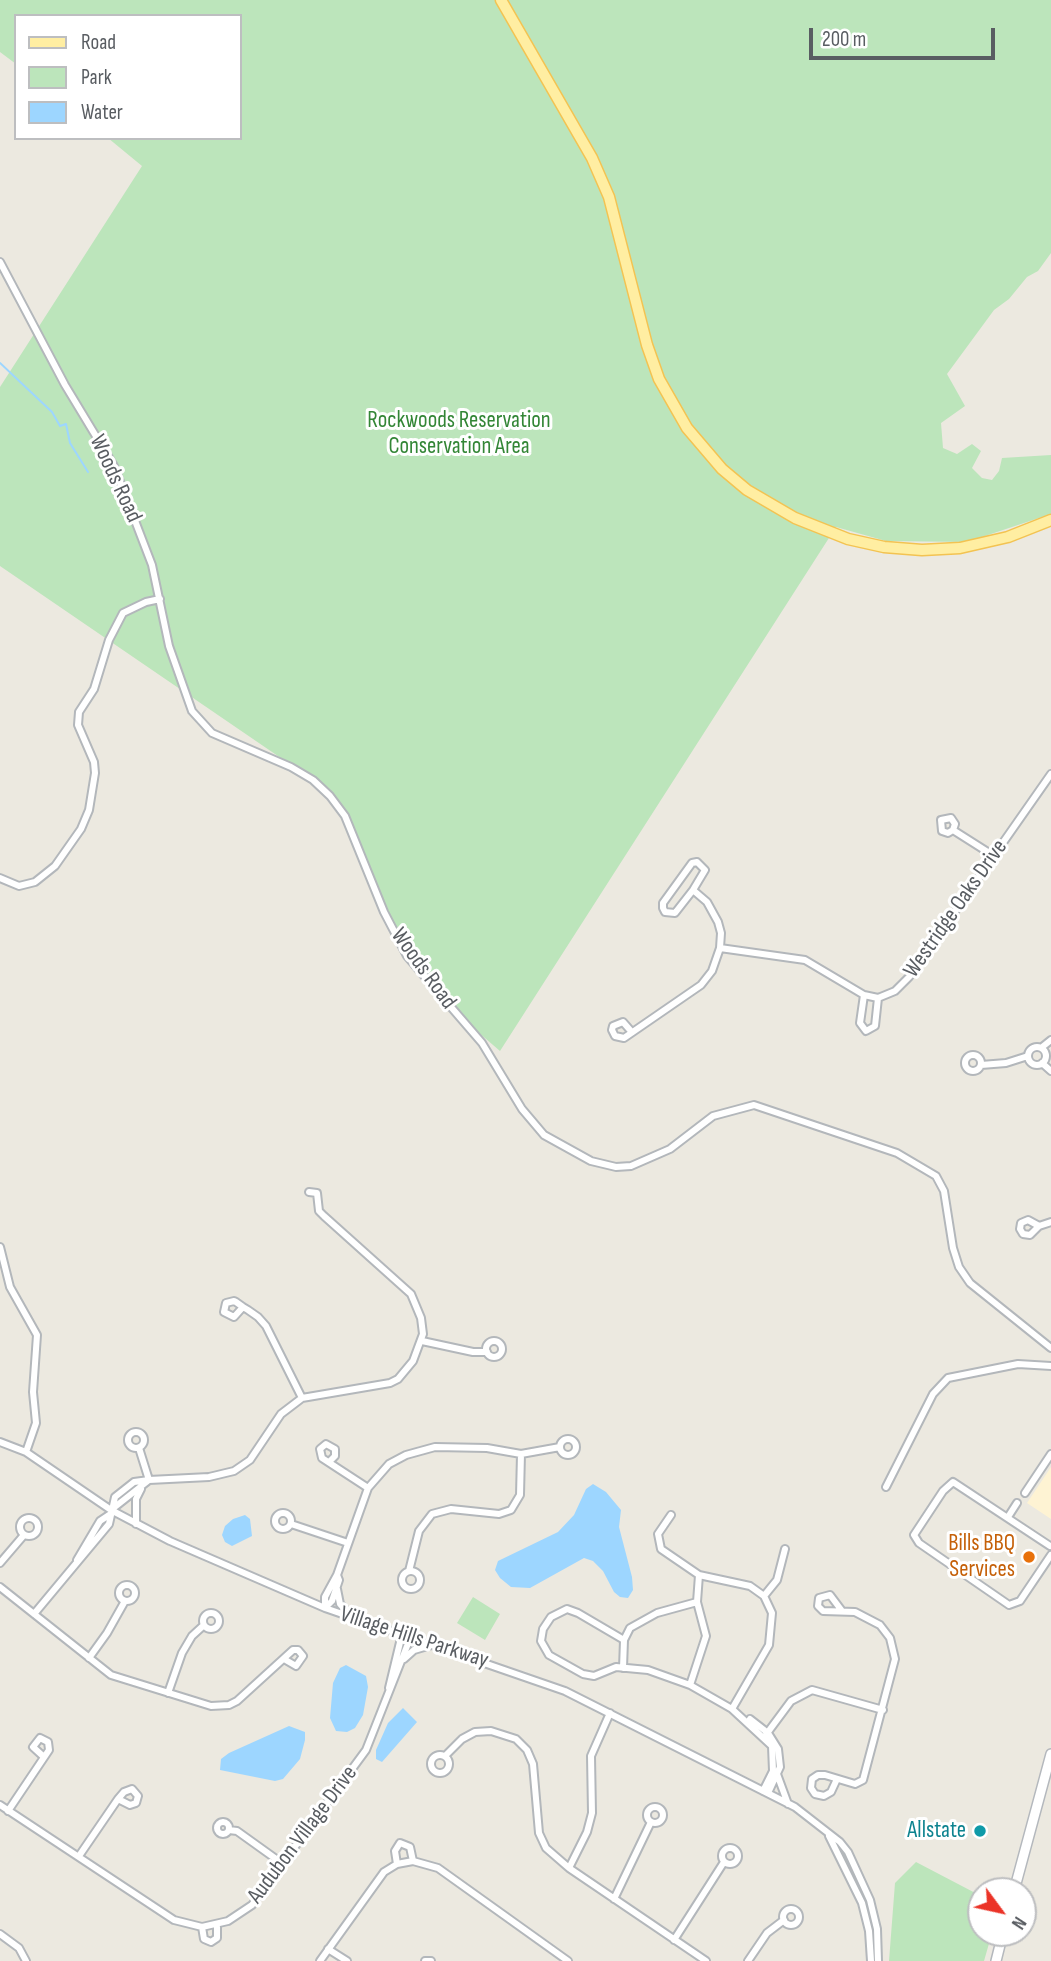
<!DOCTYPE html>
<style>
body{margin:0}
#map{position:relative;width:1051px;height:1961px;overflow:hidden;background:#ece9e0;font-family:"Sofia Sans Condensed",sans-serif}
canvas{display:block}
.legend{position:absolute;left:14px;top:14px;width:228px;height:126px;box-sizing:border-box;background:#fff;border:2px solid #bdbec0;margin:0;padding:9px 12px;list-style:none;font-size:21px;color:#595d62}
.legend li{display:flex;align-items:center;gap:14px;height:35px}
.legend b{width:35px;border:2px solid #bdbec0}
.north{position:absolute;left:967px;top:1877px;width:70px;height:70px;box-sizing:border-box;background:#fff;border:2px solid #bdbec0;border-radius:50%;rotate:123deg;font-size:19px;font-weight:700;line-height:28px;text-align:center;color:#595d62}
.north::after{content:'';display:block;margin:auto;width:24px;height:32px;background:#eb3327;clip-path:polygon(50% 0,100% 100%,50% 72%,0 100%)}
.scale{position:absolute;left:809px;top:28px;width:186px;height:32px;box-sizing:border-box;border:4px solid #595d62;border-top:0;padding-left:9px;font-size:21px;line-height:24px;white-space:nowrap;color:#595d62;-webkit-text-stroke:5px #fff;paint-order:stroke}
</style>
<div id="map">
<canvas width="1051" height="1961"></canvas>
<ul class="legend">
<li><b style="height:9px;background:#ffeea2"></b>Road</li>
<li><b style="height:19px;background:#bce5bb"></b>Park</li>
<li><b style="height:19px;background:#9dd6ff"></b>Water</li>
</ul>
<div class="north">N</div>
<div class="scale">200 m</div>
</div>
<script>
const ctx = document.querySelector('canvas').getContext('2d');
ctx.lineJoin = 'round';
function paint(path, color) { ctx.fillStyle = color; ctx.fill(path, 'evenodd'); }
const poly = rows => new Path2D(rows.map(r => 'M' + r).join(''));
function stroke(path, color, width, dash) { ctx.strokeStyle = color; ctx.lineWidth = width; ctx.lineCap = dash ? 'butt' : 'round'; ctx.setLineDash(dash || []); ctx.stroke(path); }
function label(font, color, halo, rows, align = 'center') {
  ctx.font = font + ' "Sofia Sans Condensed",sans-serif'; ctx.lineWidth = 6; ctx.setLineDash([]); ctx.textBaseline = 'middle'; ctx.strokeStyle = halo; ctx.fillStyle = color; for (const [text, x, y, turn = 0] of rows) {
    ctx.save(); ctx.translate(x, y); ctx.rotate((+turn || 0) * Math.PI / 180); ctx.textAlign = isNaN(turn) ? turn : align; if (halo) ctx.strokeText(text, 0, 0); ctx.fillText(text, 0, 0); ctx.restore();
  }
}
paint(poly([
 [1051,1467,1051,1519,1027,1503]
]), '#fef3d3');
paint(poly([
 [0,0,1051,0,1051,253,1038,271,1027,277,1009,299,994,310,947,374,965,406,941,423,943,448,957,454,972,444,981,451,972,468,982,478,992,480,999,471,1002,458,1051,455,1051,514,967,542,886,541,836,527,500,1051,450,1008,384,912,340,804,313,780,0,566,0,387,142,166,108,138,240,138,240,16,16,16,16,64,0,52],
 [473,1597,500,1614,485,1640,457,1623],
 [916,1862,981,1896,981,1933,992,1933,984,1961,889,1961,895,1883]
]), '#bce5bb');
paint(poly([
 [593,1484,606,1492,621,1510,619,1527,632,1577,633,1590,628,1598,620,1597,614,1592,603,1571,593,1561,584,1558,530,1588,511,1587,500,1578,495,1570,498,1561,558,1532,574,1515,586,1489],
 [245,1515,250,1519,252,1536,232,1546,225,1542,222,1535,225,1526,233,1519],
 [346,1665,366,1676,368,1687,363,1715,355,1728,347,1732,336,1731,330,1718,333,1683,340,1668],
 [403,1708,417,1722,382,1762,376,1759,376,1750,388,1723],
 [289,1726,305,1732,305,1740,300,1759,283,1779,275,1781,220,1770,221,1759,229,1753]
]), '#9dd6ff');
stroke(poly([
 [0,363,52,412,60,426,66,424,70,443,88,472]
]), '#9dd6ff', 2);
const street = poly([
 [0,262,65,385,114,466,152,565,169,646,192,711,212,733,291,767,313,780,330,796,345,816,384,912,407,956,482,1043,522,1109,544,1135,591,1161,616,1167,631,1166,670,1149,713,1116,754,1105,897,1153,936,1176,944,1191,953,1248,959,1267,970,1283,1051,1348],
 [953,830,948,833,942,831,941,820,951,818,955,824,953,830,994,856],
 [0,878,19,886,35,882,55,866,81,829,89,810,95,773,94,762,78,725,79,712,94,689,109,640,123,613,146,602,160,599],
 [720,948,805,960,864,995,878,998,895,991,909,977,1051,774],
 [864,995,860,1023,866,1031,875,1026,878,998],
 [630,1030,623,1022,613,1026,612,1030,615,1036,624,1038,701,985,712,971,720,948,721,933,718,922,707,902,693,890,675,913,665,912,663,908,663,903,692,863,697,862,705,870,693,890],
 '1028 1056a9 9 0 1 1 18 0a9 9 0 1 1-18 0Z',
 [1041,1048,1051,1040],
 '965 1063a8 8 0 1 1 16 0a8 8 0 1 1-16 0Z',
 [1042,1063,1051,1071],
 [981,1065,1006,1063,1028,1056],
 [1039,1226,1028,1220,1021,1223,1020,1229,1023,1234,1030,1235,1039,1226,1051,1222],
 [0,1247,10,1287,37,1335,33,1392,36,1423,26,1452],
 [243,1307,234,1317,224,1312,226,1303,234,1301,236,1302,243,1307,248,1310,258,1317,266,1326,302,1398],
 '486 1349a8 8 0 1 1 16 0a8 8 0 1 1-16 0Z',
 [422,1341,473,1352,487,1352],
 '128 1440a8 8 0 1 1 16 0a8 8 0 1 1-16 0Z',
 '560 1447a8 8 0 1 1 16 0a8 8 0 1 1-16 0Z',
 [0,1442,26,1452,111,1510,170,1541,325,1608,565,1691,795,1807,840,1842,848,1852,870,1900,877,1929,878,1961],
 [329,1462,335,1456,335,1449,326,1444,320,1449,322,1458,368,1488],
 [886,1487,933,1394,948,1378,1018,1364,1051,1366],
 [1025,1493,1051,1454],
 [111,1510,149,1480,209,1477,234,1471,250,1460,281,1414,302,1398,390,1383,398,1379,413,1361,423,1334,421,1318,411,1294,324,1216,319,1211,317,1193,309,1192],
 '275 1521a8 8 0 1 1 16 0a8 8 0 1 1-16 0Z',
 [671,1515,658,1534,661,1549,699,1575,750,1586,764,1596,772,1613,769,1645,732,1709],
 [1008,1517,1017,1503],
 '20 1527a9 9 0 1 1 18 0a9 9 0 1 1-18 0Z',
 [136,1524,136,1499,141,1489],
 [291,1524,348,1543],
 [1050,1546,953,1482,943,1491,914,1535,919,1543,1009,1605,1020,1601,1051,1555],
 [77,1560,100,1521,109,1515],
 [0,1563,24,1535],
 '402 1580a9 9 0 1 1 18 0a9 9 0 1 1-18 0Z',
 [409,1571,419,1531,432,1514,451,1509,499,1514,511,1510,520,1495,521,1454],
 '119 1593a8 8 0 1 1 16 0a8 8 0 1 1-16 0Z',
 [0,1587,111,1675,211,1706,229,1705,237,1701,293,1650,298,1650,303,1656,296,1666,284,1659],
 [337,1589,340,1604,351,1616],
 [764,1596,777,1580,785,1549],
 [325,1608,332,1601,339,1580,337,1575,368,1488,389,1464,406,1455,435,1447,487,1448,521,1454,560,1447],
 [325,1608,325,1597,337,1575],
 '203 1621a8 8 0 1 1 16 0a8 8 0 1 1-16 0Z',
 [34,1614,109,1524,115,1497,134,1482,149,1480,139,1448],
 [624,1640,578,1613,567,1609,551,1617,543,1629,541,1641,549,1655,583,1674,594,1676,616,1667,648,1670,690,1685,732,1709,772,1746,773,1771,763,1791],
 [89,1658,107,1633,125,1601],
 [404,1659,414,1650,431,1645],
 [623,1668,624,1640,630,1628,657,1613,697,1602],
 [690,1685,706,1636,697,1602,699,1575],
 [389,1688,402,1634],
 [168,1693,182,1653,192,1636,204,1625],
 [750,1719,768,1733,778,1749,780,1767,768,1793],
 [765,1736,791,1701,812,1690,883,1710],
 '431 1764a9 9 0 1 1 18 0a9 9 0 1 1-18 0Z',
 [445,1756,462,1739,475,1732,491,1731,516,1739,527,1750,533,1764,539,1833,546,1848,569,1868,706,1961],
 [777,1774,788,1804],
 [837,1779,831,1792,824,1796,815,1794,811,1788,812,1779,818,1775,825,1775,855,1784,863,1780,895,1659,890,1638,880,1625,855,1612,823,1611,818,1606,819,1598,830,1595,842,1611],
 [0,1805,174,1920,202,1927,228,1921,252,1905,366,1750,411,1636],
 '647 1815a8 8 0 1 1 16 0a8 8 0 1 1-16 0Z',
 [8,1811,49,1750,48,1742,40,1738,33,1747,44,1757],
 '217 1828a6 6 0 1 1 12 0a6 6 0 1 1-12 0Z',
 [229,1830,237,1831,283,1864],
 [829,1836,862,1903,869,1931,871,1961],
 '722 1856a8 8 0 1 1 16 0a8 8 0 1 1-16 0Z',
 [79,1856,118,1799,124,1792,132,1789,138,1796,136,1803,130,1805,118,1799],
 [397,1864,395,1851,400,1843,410,1847,413,1861],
 [569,1868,587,1832,592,1813,591,1756,610,1713],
 [614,1899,651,1822],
 '783 1917a8 8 0 1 1 16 0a8 8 0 1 1-16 0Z',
 [202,1927,204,1939,211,1942,217,1938,217,1925],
 [0,1934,19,1948,26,1961],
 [674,1940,724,1862],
 [328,1949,347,1961],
 [320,1961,384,1872,397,1864,413,1861,438,1868,568,1961],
 [425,1961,431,1961],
 [748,1961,767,1933,784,1920]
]);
const secondary = poly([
 [1014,1891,1051,1754],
 [996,1961,1003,1933]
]);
const primary = poly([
 [501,0,592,158,609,197,647,345,659,379,687,428,722,469,747,490,795,518,848,539,884,547,922,550,960,548,1008,537,1051,520]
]);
stroke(street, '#b3b7bb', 10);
stroke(secondary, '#b4b8bd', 12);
stroke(primary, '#f3c352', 13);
stroke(street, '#fff', 6);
stroke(secondary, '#fff', 9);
stroke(primary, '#ffeea2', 10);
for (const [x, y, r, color] of [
 [1029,1557,7,"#e8710a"],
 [980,1831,7,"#0f9aa8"]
]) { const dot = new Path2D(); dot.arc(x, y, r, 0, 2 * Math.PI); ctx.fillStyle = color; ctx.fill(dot); stroke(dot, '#fff', 2.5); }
label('23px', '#338636', '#fff', [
 ["Rockwoods Reservation",459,421],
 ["Conservation Area",459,447]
]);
label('23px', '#595d62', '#fff', [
 ["Woods Road",115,479,65],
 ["Westridge Oaks Drive",956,909,-55],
 ["Woods Road",423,969,54],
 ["Village Hills Parkway",414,1638,18],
 ["Audubon Village Drive",303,1835,-53]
]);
label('23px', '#c56008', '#fff', [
 ["Bills BBQ",1015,1544],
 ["Services",1015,1570]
], 'right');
label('23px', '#0d838f', '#fff', [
 ["Allstate",966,1831]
], 'right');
</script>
